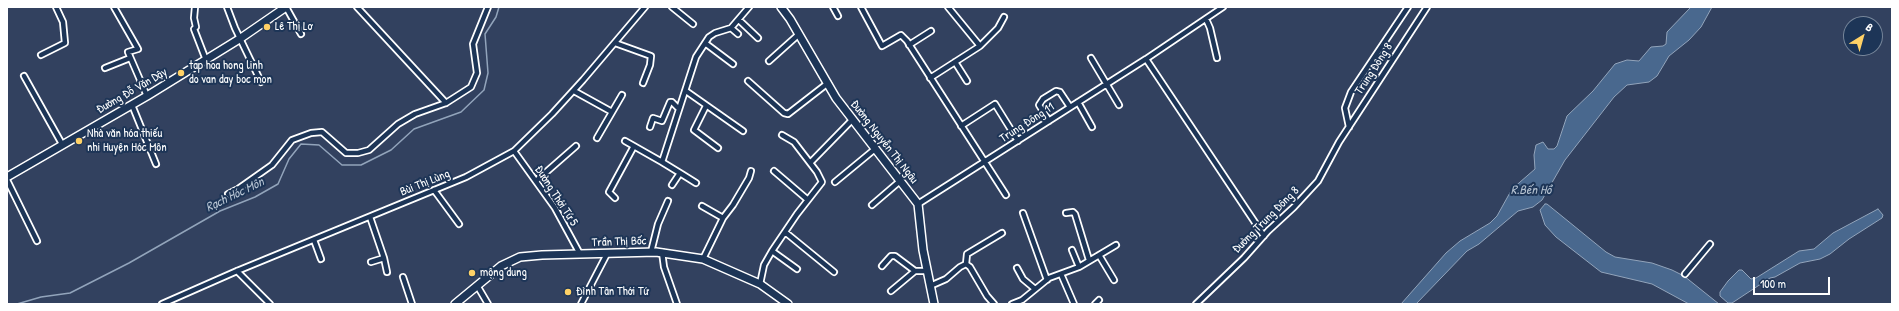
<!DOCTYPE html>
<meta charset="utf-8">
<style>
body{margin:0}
#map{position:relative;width:1899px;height:311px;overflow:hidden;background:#32415f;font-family:"Patrick Hand",sans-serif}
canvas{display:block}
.frame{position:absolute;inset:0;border:8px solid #fff;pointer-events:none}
.north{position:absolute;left:1843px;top:16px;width:40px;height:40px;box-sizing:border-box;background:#1d3557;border:1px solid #77869a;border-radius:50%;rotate:37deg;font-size:11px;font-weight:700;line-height:16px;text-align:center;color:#fff}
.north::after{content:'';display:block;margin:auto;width:14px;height:18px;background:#ffd166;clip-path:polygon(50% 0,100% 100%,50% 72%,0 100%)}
.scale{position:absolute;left:1753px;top:277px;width:77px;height:18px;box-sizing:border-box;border:2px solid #fff;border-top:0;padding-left:5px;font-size:12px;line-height:14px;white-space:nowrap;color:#fff;-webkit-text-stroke:3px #1d3557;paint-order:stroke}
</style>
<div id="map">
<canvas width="1899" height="311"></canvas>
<div class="frame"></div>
<div class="north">B</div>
<div class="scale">100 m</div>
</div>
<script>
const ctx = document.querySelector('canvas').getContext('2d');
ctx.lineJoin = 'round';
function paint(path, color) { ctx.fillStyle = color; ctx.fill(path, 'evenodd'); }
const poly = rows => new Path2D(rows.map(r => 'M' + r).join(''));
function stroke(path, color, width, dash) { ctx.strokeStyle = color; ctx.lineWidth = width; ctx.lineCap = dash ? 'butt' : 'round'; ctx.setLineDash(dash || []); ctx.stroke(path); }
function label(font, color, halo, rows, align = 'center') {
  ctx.font = font + ' "Patrick Hand",sans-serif'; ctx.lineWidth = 4; ctx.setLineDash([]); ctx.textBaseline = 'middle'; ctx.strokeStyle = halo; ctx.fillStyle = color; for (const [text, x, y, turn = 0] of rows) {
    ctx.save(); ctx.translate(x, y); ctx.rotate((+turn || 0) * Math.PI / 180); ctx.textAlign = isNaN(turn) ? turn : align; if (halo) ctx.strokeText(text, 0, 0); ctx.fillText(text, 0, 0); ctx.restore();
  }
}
const water = poly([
 [1691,7,1712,7,1701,27,1689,40,1669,56,1657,76,1649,82,1627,85,1614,97,1565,160,1542,200,1533,207,1518,211,1479,244,1467,251,1416,304,1401,304,1446,253,1460,241,1490,223,1497,216,1512,189,1535,169,1534,155,1536,145,1543,142,1548,149,1554,149,1557,146,1567,116,1593,91,1615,64,1627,60,1639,61,1651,47,1663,46,1666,44,1667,32,1691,7],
 [1545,204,1547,204,1606,252,1615,257,1652,263,1672,270,1684,276,1719,304,1689,304,1652,284,1601,272,1556,237,1545,225,1540,210,1545,204],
 [1878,209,1883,215,1882,218,1849,239,1830,254,1820,259,1800,263,1775,277,1770,278,1732,303,1728,303,1720,296,1720,292,1728,281,1739,270,1742,270,1751,279,1756,278,1799,251,1814,249,1833,233,1878,209]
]);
paint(water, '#49688e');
stroke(water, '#92a4bb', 1);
stroke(poly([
 [17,304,41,297,70,293,129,263,220,211,255,197,278,184,289,159,301,144,319,145,342,165,361,165,391,150,414,129,461,112,484,90,488,73,485,34,496,17,499,7]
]), '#92a4bb', 1.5);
const street = poly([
 [114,7,138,49,128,52,147,96],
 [195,7,194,18,196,27,194,29,206,60],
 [227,7,235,28,261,82],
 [286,7,301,34],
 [357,7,446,103],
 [672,7,693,24],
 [833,7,838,16],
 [861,7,882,46,901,35,907,41,1006,195],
 [948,7,980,46],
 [1206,19,1210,28,1217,58],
 [739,20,758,38],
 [731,28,738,34],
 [615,43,651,56,650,65,643,83],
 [705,43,733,64],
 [909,45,931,31],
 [41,55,65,43,63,22,56,7],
 [1091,58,1119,105],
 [1146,59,1264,236],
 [769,61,798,35],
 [955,62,967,81],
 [105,68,130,58],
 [24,76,62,144],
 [930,78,980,46,998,28,1004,17],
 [748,81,784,113,788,114,828,83],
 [574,91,612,112],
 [686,91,743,131],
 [1078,102,1092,127],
 [132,105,156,164],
 [706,106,694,130,718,148],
 [1049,121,1039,105,1043,99,1056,91,1060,92,1070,107],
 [961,126,995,104,1018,141],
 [650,127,653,118,662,121,670,102,672,102,679,109],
 [1349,127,1345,108,1351,92,1408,7],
 [597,138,622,95],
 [625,141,662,162],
 [514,151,555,208,580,254],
 [810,163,852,120],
 [774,171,808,200],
 [680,173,696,183],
 [7,180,37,241],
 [536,181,576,146],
 [835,182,875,149],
 [672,185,680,173,662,162,696,57,709,37,715,33,731,28,749,7],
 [434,190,459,224],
 [228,194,238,189,272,165,292,140,311,133,322,132,346,153,358,153,369,150,398,124,415,114,446,103,471,87,477,73,473,44,488,7],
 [615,198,609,192,634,146],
 [918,204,1146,59,1223,7],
 [872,205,900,181],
 [702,206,723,218],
 [1023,213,1047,280],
 [1066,213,1073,212,1075,214,1089,260],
 [370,217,384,258,387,272],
 [785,232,834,272],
 [314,240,321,259],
 [1072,250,1079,267],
 [772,251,797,269],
 [651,252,658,224,668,201],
 [662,252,664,267,677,304],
 [1099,255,1114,280],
 [703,259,723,218,733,205,749,178,751,171],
 [371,262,384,258],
 [966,264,967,254,1002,233],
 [882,266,891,256,895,256,915,271,927,271],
 [1017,268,1023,279,1035,289],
 [237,271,270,304],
 [1061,274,1074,304],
 [1685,274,1710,244],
 [403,277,412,304],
 [760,284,764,265,772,251,797,214,822,182,817,172,794,142,782,135],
 [930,286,946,279,960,267,966,264,970,267,987,296,994,304],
 [478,287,488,304],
 [891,291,915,271],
 [162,304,237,271,466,177,514,151,552,114,583,80,645,7],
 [581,304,607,254],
 [1012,304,1022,300,1049,278,1079,267,1116,245],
 [1095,304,1099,300],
 [1196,304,1244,258,1268,231,1294,207,1318,181,1339,142,1427,7]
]);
const secondary = poly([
 [781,7,790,19,836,98,918,204,923,250,934,304],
 [7,177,147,96,241,38,286,7],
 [455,304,501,266,520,257,542,255,656,252,703,259,760,284,788,304]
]);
stroke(street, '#fff', 8);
stroke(secondary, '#fff', 10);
stroke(street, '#1d3557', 4.5);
stroke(secondary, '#1d3557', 7);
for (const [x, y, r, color] of [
 [267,27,4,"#ffd166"],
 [181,73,4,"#ffd166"],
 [79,141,4,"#ffd166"],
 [472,273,4,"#ffd166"],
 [568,292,4,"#ffd166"]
]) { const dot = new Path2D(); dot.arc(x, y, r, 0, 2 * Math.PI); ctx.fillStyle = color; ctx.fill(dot); stroke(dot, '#1d3557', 1.5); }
label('12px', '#fff', '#1d3557', [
 ["Lê Thị Lơ",275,27],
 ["tap hoa hong linh",189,66],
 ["do van day boc mon",189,80],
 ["Nhà văn hóa thiếu",87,134],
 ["nhi Huyện Hóc Môn",87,148],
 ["mộng dung",480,273],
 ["Đình Tân Thới Tứ",576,292]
], 'left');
label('12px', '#fff', '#1d3557', [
 ["Trung Đông 8",1374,69,-57],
 ["Đường Đỗ Văn Dậy",132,91,-30],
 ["Trung Đông 11",1027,123,-33],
 ["Đường Nguyễn Thị Ngâu",884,142,52],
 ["Bùi Thị Lùng",425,183,-22],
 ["Đường Thới Tứ 5",556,196,57],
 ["Đường Trung Đông 8",1266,220,-45],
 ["Trần Thị Bốc",619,242,-2]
]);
label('italic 13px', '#b6c3d2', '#1d3557', [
 ["R.Bến Hồ",1531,191],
 ["Rạch Hóc Môn",235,195,-26]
]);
</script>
